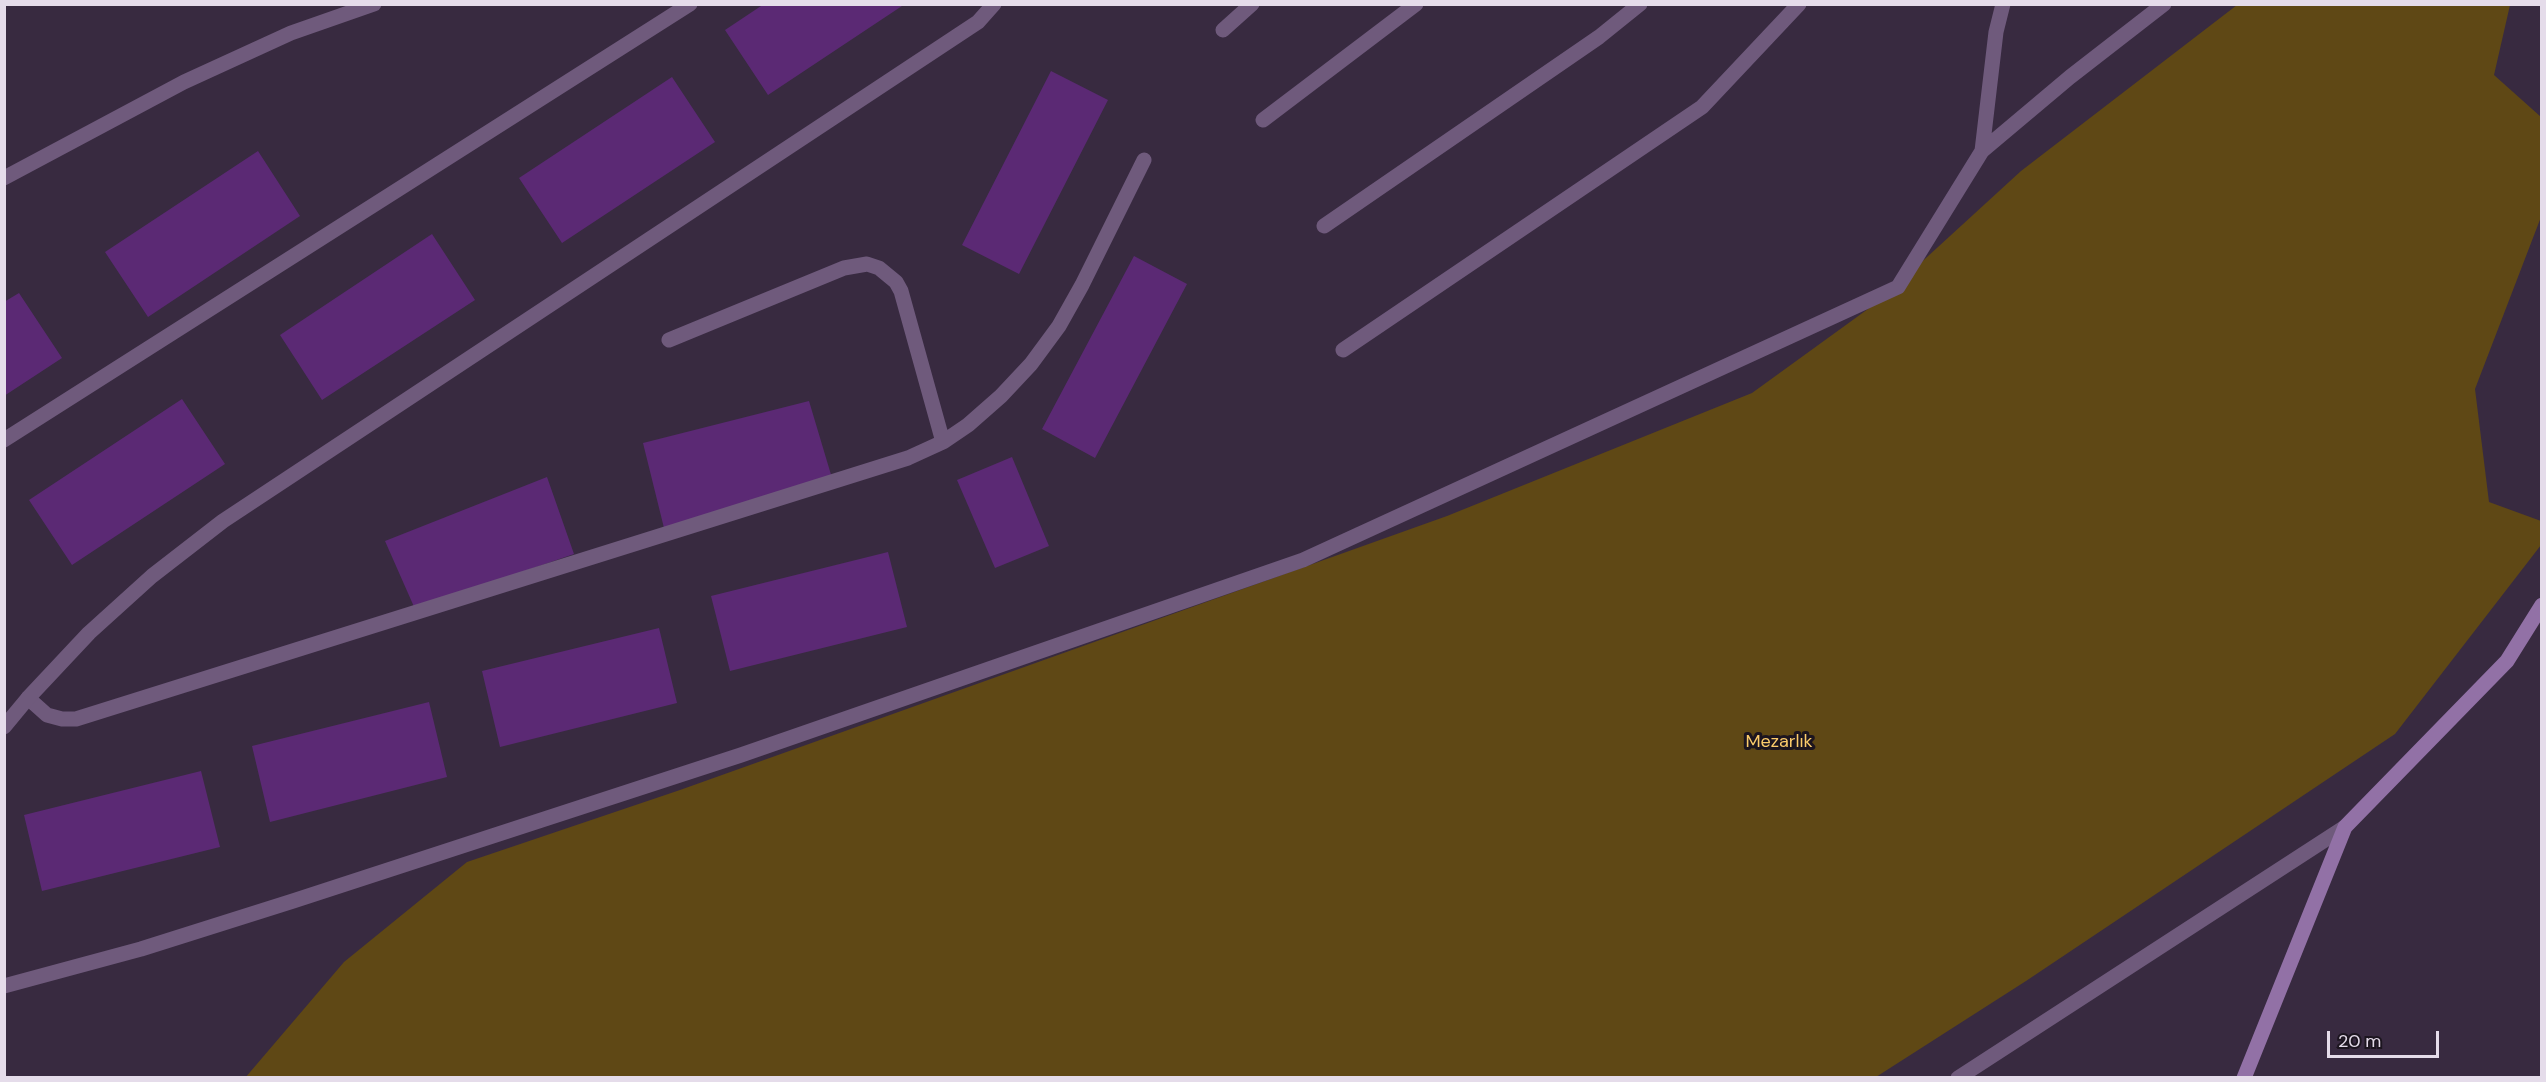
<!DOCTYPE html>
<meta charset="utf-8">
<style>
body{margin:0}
#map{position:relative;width:2546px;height:1082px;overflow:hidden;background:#382a40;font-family:"DM Sans",sans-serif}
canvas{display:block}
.frame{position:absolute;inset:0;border:6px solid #e5dcea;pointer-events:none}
.scale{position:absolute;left:2327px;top:1031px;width:112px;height:27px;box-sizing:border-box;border:3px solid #e5dcea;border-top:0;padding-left:8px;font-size:18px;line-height:21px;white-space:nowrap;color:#e5dcea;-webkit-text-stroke:4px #1c151f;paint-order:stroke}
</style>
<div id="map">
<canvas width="2546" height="1082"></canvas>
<div class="frame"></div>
<div class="scale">20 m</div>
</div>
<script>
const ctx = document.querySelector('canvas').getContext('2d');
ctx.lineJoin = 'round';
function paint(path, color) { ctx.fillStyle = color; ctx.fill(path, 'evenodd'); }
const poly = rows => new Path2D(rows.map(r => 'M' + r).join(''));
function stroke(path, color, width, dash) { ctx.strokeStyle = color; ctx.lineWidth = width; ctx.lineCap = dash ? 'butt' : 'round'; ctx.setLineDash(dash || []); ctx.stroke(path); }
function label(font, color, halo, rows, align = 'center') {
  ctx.font = font + ' "DM Sans",sans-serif'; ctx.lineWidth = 6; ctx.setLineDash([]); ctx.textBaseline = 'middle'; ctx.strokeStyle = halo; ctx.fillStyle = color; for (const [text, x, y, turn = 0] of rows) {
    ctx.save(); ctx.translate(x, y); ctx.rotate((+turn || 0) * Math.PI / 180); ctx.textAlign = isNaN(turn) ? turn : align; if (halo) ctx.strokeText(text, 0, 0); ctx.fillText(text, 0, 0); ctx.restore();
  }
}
paint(poly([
 [2237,5,2510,5,2494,75,2541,117,2541,217,2475,389,2489,502,2541,521,2541,545,2395,734,2026,981,1876,1077,245,1078,344,962,467,862,680,790,1447,516,1752,393,1879,301,2021,171]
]), '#5f4815');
paint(poly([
 [764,4,905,4,768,95,725,30],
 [1051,71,1108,100,1019,274,962,245],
 [672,77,715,142,562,243,519,178],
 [258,151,300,216,148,317,105,252],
 [432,234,475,300,322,400,280,335],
 [1134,256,1187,284,1095,458,1042,429],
 [19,293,62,358,4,396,4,302],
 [182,399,225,464,72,565,29,500],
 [809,401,832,478,664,528,643,443],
 [1012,457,1049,546,995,568,957,480],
 [547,477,574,554,415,609,385,541],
 [888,552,907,627,730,671,711,596],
 [659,628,677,703,500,747,482,671],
 [429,702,447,777,270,822,252,746],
 [201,771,220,847,42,891,24,815]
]), '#5b2974');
stroke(poly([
 [669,340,844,268,867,264,879,268,896,282,901,291,943,442],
 [4,440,690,4],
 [28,698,47,715,62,719,76,719,908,458,943,442,968,425,1001,396,1031,364,1059,326,1082,285,1144,160]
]), '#6f5a7c', 15);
stroke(poly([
 [1223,30,1252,4],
 [1263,120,1416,4],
 [1982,151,1996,32,2003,4],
 [4,178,184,82,291,33,374,4],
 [1324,226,1599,37,1640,4],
 [1343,350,1702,107,1799,4],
 [4,727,28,698,89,633,152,576,223,521,978,22,994,4],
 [4,986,141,949,293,901,741,755,1303,560,1898,287,1982,151,2070,77,2164,4],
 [1958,1078,2345,827]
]), '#6f5a7c', 15);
stroke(poly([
 [2244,1078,2345,827,2507,661,2542,605]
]), '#9271a6', 15);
label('18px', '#fccc6b', '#1c151f', [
 ["Mezarlık",1779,742]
]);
</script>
